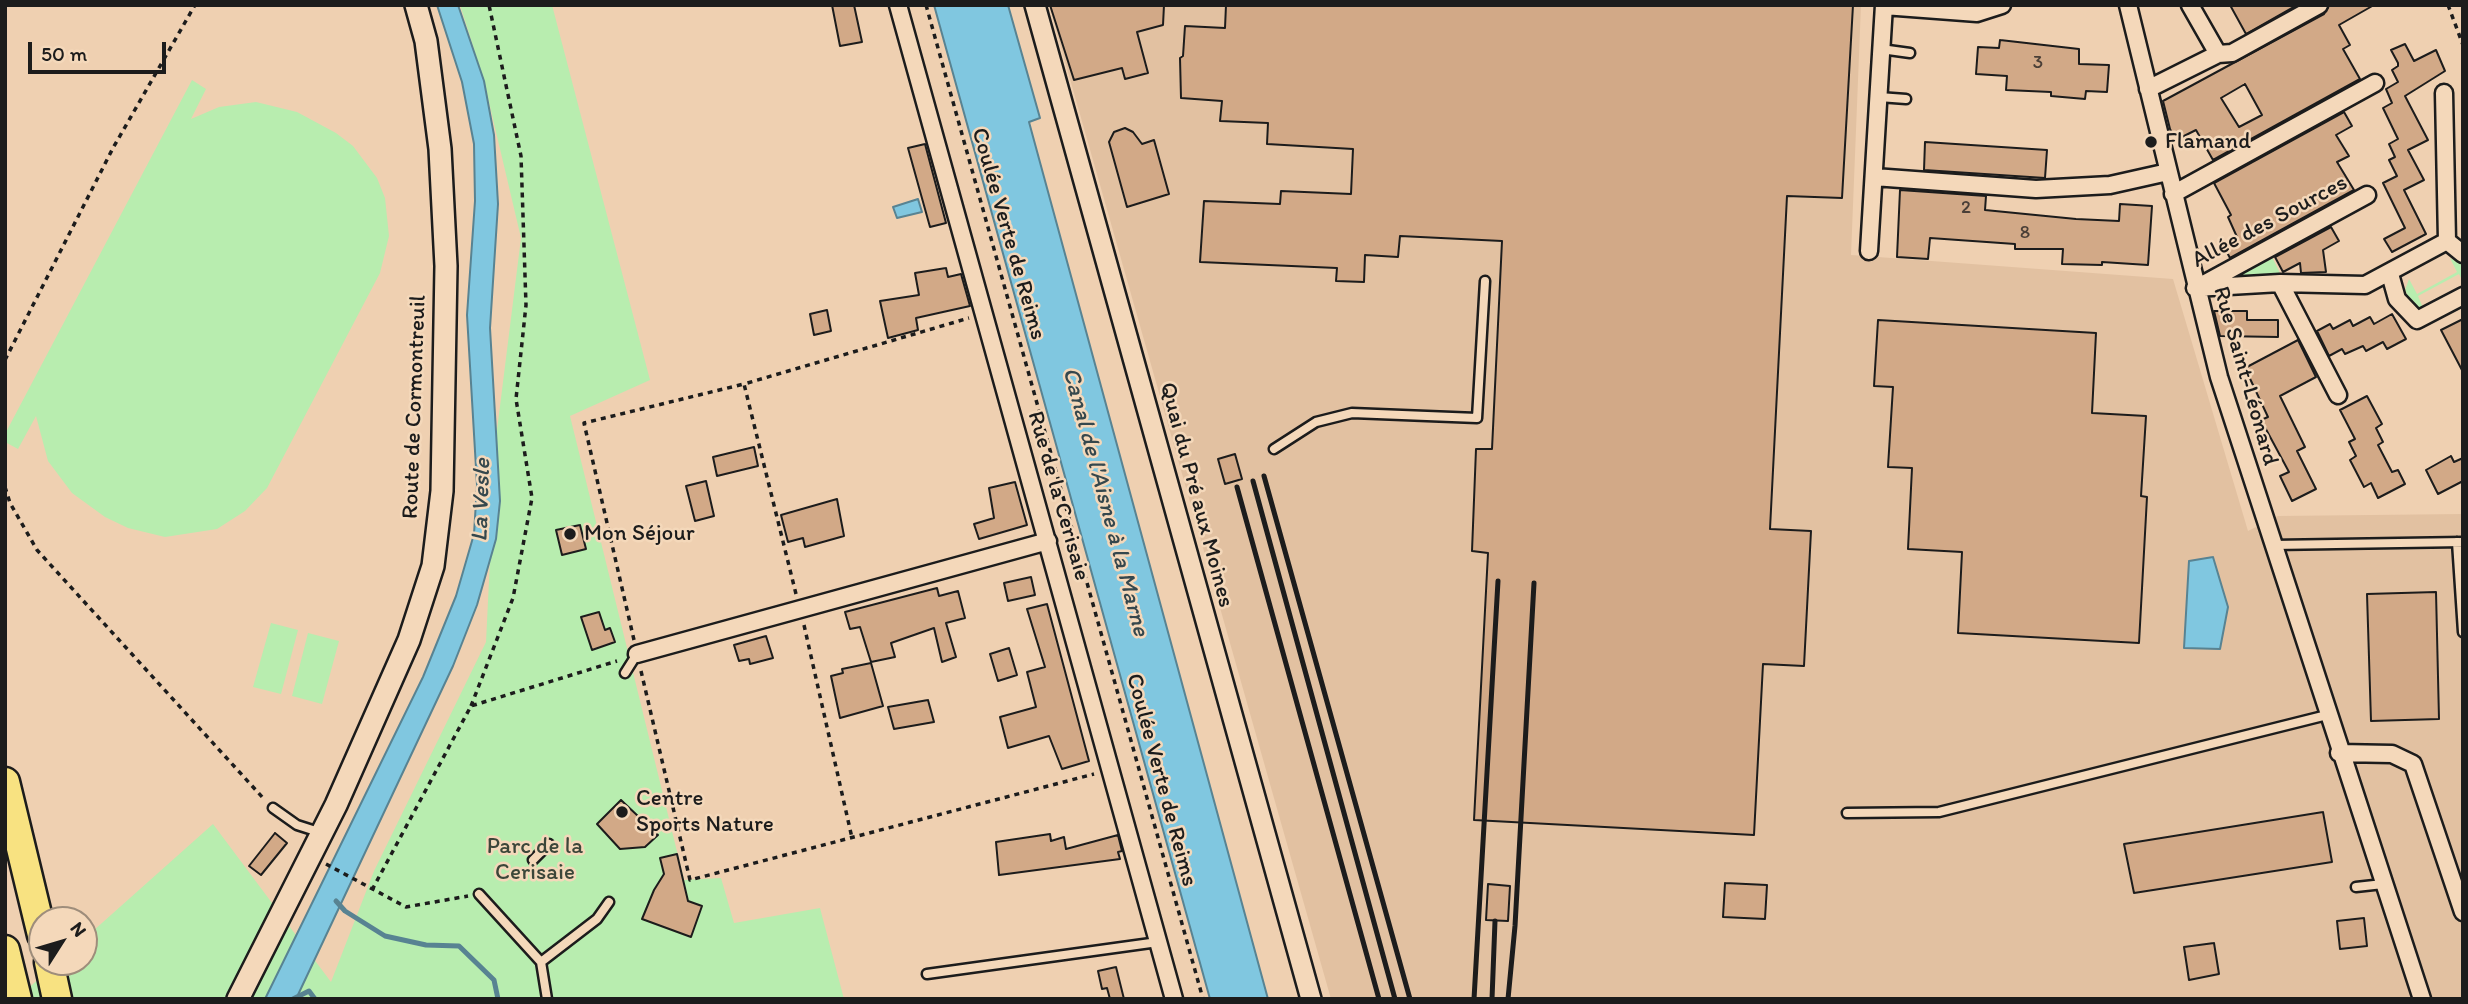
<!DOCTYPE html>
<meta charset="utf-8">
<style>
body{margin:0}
#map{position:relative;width:2468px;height:1004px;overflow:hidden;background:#efd0b1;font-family:Itim,sans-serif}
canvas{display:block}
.frame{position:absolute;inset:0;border:7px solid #1c1c1c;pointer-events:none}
.north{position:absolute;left:28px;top:906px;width:70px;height:70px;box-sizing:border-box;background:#f4d8ba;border:2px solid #9e8d7b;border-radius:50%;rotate:53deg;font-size:19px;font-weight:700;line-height:28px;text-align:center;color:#1c1c1c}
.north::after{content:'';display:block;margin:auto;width:24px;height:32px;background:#1c1c1c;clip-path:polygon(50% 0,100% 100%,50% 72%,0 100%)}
.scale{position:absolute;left:28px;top:42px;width:138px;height:32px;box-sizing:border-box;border:4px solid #1c1c1c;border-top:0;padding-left:9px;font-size:21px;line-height:24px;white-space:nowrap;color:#1c1c1c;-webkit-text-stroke:5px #f4d8ba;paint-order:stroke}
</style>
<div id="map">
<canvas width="2468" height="1004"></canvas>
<div class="frame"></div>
<div class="north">N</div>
<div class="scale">50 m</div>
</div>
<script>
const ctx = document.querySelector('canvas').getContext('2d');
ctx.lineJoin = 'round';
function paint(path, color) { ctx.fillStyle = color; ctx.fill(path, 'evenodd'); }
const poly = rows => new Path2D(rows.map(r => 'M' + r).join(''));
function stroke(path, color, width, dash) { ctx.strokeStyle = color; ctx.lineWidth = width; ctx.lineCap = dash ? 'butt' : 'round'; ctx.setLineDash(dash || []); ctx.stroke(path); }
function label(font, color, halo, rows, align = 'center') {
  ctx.font = font + ' Itim,sans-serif'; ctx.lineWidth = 5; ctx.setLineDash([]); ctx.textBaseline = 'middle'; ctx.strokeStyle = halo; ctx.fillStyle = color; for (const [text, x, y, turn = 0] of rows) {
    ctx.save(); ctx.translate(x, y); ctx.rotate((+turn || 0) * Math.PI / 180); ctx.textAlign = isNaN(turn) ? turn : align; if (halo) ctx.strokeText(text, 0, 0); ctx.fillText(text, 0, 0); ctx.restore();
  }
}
paint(poly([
 [1049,5,1861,5,1851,255,2173,279,2248,531,2278,516,2463,514,2463,999,1331,999]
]), '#e2c1a1');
paint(poly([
 [460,5,552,5,650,380,570,416,684,880,721,878,734,923,820,908,844,999,16,999,58,962,84,962,84,939,213,824,331,982,374,871,486,642,496,438,521,238,484,81],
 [192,80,206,89,191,119,219,107,256,102,297,112,336,133,353,146,377,178,385,198,389,236,380,273,267,488,245,511,217,529,165,537,128,528,105,517,72,493,48,461,36,416,18,449,5,442,5,434],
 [2271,255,2282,277,2230,278],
 [2450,258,2463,265,2463,282,2459,274,2418,296,2424,310,2412,305,2405,290,2409,279,2417,294,2457,272],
 [271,623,298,630,281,694,253,687],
 [308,633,339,641,322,704,292,696]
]), '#b8edaf');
const water = poly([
 [437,5,458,5,484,81,494,135,498,204,490,328,500,501,496,539,477,605,453,666,296,999,265,999,423,677,456,596,474,534,477,485,467,315,475,201,474,144,462,82,437,5],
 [934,5,1008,5,1040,118,1029,122,1268,999,1210,999,934,5],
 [918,199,922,212,897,218,893,207,918,199],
 [2213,557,2228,607,2220,649,2184,648,2189,561,2213,557]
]);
paint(water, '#80c7e0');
stroke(water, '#588392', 2);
stroke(poly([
 [336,901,345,911,385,936,426,945,459,946,494,980,498,999],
 [293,999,309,991,315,999]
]), '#588392', 5);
const building = poly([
 [832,5,854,5,862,42,840,46,832,5],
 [1050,5,1164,5,1163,25,1137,32,1148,73,1125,79,1122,68,1074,80,1050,5],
 [1226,5,1853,5,1842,198,1787,196,1770,529,1811,531,1804,666,1763,664,1754,835,1474,820,1488,553,1472,551,1476,449,1492,449,1502,241,1400,236,1398,257,1365,255,1364,282,1336,281,1337,268,1200,262,1204,201,1280,204,1281,191,1351,194,1353,149,1267,144,1268,123,1220,121,1222,101,1181,98,1180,58,1183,56,1185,26,1225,28,1226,5],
 [2230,5,2297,5,2246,34,2230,5],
 [2329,5,2374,5,2339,25,2350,45,2343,49,2360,79,2213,160,2196,130,2176,140,2170,129,2163,101,2324,14,2329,5],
 [2245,84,2262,115,2239,127,2221,98,2245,84],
 [2000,40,2079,49,2079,64,2109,65,2107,92,2086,91,2085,99,2051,96,2051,92,2006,90,2007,76,1976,74,1978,47,1999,48,2000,40],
 [2405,44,2414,61,2436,50,2445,71,2405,96,2428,140,2408,150,2424,180,2404,190,2426,234,2392,252,2384,239,2405,228,2383,183,2397,176,2389,160,2395,157,2389,144,2398,139,2383,108,2392,103,2386,89,2398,82,2392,70,2398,66,2398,63,2391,50,2405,44],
 [2344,112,2352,126,2336,135,2349,156,2337,162,2354,190,2230,258,2223,245,2237,237,2228,217,2231,215,2214,183,2344,112],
 [1125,128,1133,132,1142,144,1154,140,1169,194,1127,207,1109,142,1114,132,1125,128],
 [1925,142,2047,150,2045,178,1924,170,1925,142],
 [925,144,946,223,930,227,908,148,925,144],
 [1900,190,1986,196,1985,210,2076,219,2119,221,2120,204,2152,206,2148,265,2102,262,2102,265,2062,264,2063,249,2015,249,2015,244,1930,238,1928,259,1897,257,1900,190],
 [2331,227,2339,241,2323,250,2326,272,2301,273,2300,263,2283,272,2275,257,2331,227],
 [946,268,948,277,961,274,970,306,916,318,918,330,888,338,880,301,919,295,915,273,946,268],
 [827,310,831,331,814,335,810,314,827,310],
 [2214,311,2247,311,2247,320,2278,320,2278,337,2220,336,2214,311],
 [2392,314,2406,339,2387,349,2383,342,2366,351,2363,346,2345,354,2342,349,2329,356,2317,331,2330,324,2333,329,2350,320,2353,326,2370,317,2374,324,2392,314],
 [2463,319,2463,372,2441,330,2463,319],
 [1878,320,2096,333,2092,413,2146,416,2141,496,2147,497,2139,643,1958,633,1962,552,1908,549,1912,468,1888,467,1893,387,1874,386,1878,320],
 [2298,340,2316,377,2280,396,2305,447,2297,451,2316,489,2292,501,2280,476,2289,472,2261,420,2268,417,2245,368,2298,340],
 [2367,396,2382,424,2376,428,2383,442,2378,445,2392,472,2398,470,2405,484,2378,498,2371,483,2364,487,2350,460,2356,456,2349,442,2355,439,2340,410,2367,396],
 [754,447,758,466,717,476,713,457,754,447],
 [1235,454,1242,479,1225,484,1218,459,1235,454],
 [2451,456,2454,462,2463,458,2463,481,2438,494,2426,470,2451,456],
 [706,481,714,516,695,521,686,486,706,481],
 [1015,482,1027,525,979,539,974,524,994,518,989,488,1015,482],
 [837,499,844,536,805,547,803,538,788,542,781,515,837,499],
 [580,525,586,549,562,555,556,530,580,525],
 [1031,577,1035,595,1008,601,1004,583,1031,577],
 [937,588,939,596,958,591,965,618,946,623,956,657,942,662,934,628,891,643,895,657,871,662,860,627,850,629,845,612,937,588],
 [2436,592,2439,719,2371,721,2367,594,2436,592],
 [1047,604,1089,761,1062,769,1049,736,1008,748,1000,717,1036,707,1027,672,1045,667,1027,609,1047,604],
 [599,612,605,630,610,628,615,642,592,650,581,617,599,612],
 [766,636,773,658,750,664,749,659,739,661,734,645,766,636],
 [1009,648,1017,675,998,681,990,654,1009,648],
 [871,663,883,706,840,718,831,676,843,673,842,669,871,663],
 [928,700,934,722,894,729,888,707,928,700],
 [621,800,658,835,645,847,620,849,597,824,621,800],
 [2323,812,2332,862,2134,893,2124,844,2323,812],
 [275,833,287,843,261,875,249,866,275,833],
 [1050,834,1051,841,1064,837,1066,849,1118,835,1122,851,1118,852,1120,859,999,875,996,842,1050,834],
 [677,854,688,901,702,906,691,937,642,919,654,890,664,874,660,858,677,854],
 [1725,883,1767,885,1765,919,1723,917,1725,883],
 [1488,884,1510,886,1508,921,1486,920,1488,884],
 [2364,918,2367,946,2340,949,2337,921,2364,918],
 [2214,943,2219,974,2189,980,2184,947,2214,943],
 [1116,967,1124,999,1110,999,1107,988,1102,989,1098,971,1116,967]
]);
paint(building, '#d2a987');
stroke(building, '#1c1c1c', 2);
const service = poly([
 [1881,49,1910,53],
 [1879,97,1906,99],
 [1274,449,1316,422,1352,413,1477,418,1485,281],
 [2457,542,2463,632],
 [2273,545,2463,542],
 [625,673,637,654],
 [273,808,297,825,322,833],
 [1847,813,1939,812,2327,715],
 [533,860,549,844],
 [2356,887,2383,884],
 [479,894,541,962,547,999],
 [541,962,597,919,609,902],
 [927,974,1158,942]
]);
const minor = poly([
 [898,5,1174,999],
 [2128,5,2219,377,2422,999],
 [1884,6,1977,13,2002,5],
 [2218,54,2232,53,2319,5],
 [2148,89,2218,54,2190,5],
 [2444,93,2447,241],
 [1874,177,2036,189,2110,185,2168,172],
 [2173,194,2375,83],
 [1869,251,1884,5],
 [2390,274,2397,299,2417,320,2463,296],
 [2280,283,2338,395],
 [2200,286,2367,195],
 [2195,288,2280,283,2365,285,2447,241,2463,254],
 [637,654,1048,541],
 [2339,753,2392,754,2413,764,2463,912]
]);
const tertiary = poly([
 [1035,5,1311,999]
]);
const secondary = poly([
 [238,999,336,805,409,640,433,566,442,491,446,266,440,149,426,41,416,5]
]);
const motorway = poly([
 [5,782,42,935],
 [5,950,17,999],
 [49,962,57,999]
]);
stroke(service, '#1c1c1c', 13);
stroke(minor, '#1c1c1c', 21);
stroke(tertiary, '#1c1c1c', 24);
stroke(secondary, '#1c1c1c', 26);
stroke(motorway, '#1c1c1c', 33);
stroke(poly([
 [926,5,1203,999],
 [2448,5,2463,45],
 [5,360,113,148,195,5],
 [5,487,10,503,37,550,264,799],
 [796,594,744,384,969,318],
 [804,625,852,838],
 [634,640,584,423,744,384],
 [641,671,690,880,1094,774],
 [471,706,513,598,532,498,516,399,526,305,521,156,489,5],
 [326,864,406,907,468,896],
 [372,890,471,706,617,661]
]), '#1c1c1c', 3.5, [5, 5]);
stroke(service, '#f4d8ba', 8);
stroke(minor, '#f4d8ba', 16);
stroke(tertiary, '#f4d8ba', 19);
stroke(secondary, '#f4d8ba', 21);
stroke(motorway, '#f8e281', 28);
stroke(poly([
 [1264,476,1410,999],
 [1253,481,1395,999],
 [1237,487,1379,999],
 [1474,999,1498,581],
 [1492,999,1495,921],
 [1508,999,1515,926,1534,583]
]), '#1c1c1c', 5);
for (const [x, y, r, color] of [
 [2151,142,7,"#1c1c1c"],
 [570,534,7,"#1c1c1c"],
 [622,812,7,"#1c1c1c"]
]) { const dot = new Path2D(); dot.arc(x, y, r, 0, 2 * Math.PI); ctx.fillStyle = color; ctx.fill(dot); stroke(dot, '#f4d8ba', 2.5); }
label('19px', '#4a3f37', null, [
 ["3",2038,63],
 ["2",1966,208],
 ["8",2025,233]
]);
label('23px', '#1c1c1c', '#f4d8ba', [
 ["Flamand",2165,142],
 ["Mon Séjour",584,534],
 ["Centre",636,799],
 ["Sports Nature",636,825]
], 'left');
label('23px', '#1c1c1c', '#f4d8ba', [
 ["Allée des Sources",2270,222,-28],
 ["Coulée Verte de Reims",1008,234,74],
 ["Rue Saint-Léonard",2245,376,74],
 ["Route de Cormontreuil",415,407,-88],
 ["Quai du Pré aux Moines",1196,495,75],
 ["Rue de la Cerisaie",1058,496,74],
 ["Coulée Verte de Reims",1161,780,75]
]);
label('23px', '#3b4639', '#f4d8ba', [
 ["Parc de la",535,847],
 ["Cerisaie",535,873]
]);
label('italic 24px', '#35474d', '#f4d8ba', [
 ["La Vesle",482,500,-88],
 ["Canal de l'Aisne à la Marne",1105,502,75]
]);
</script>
